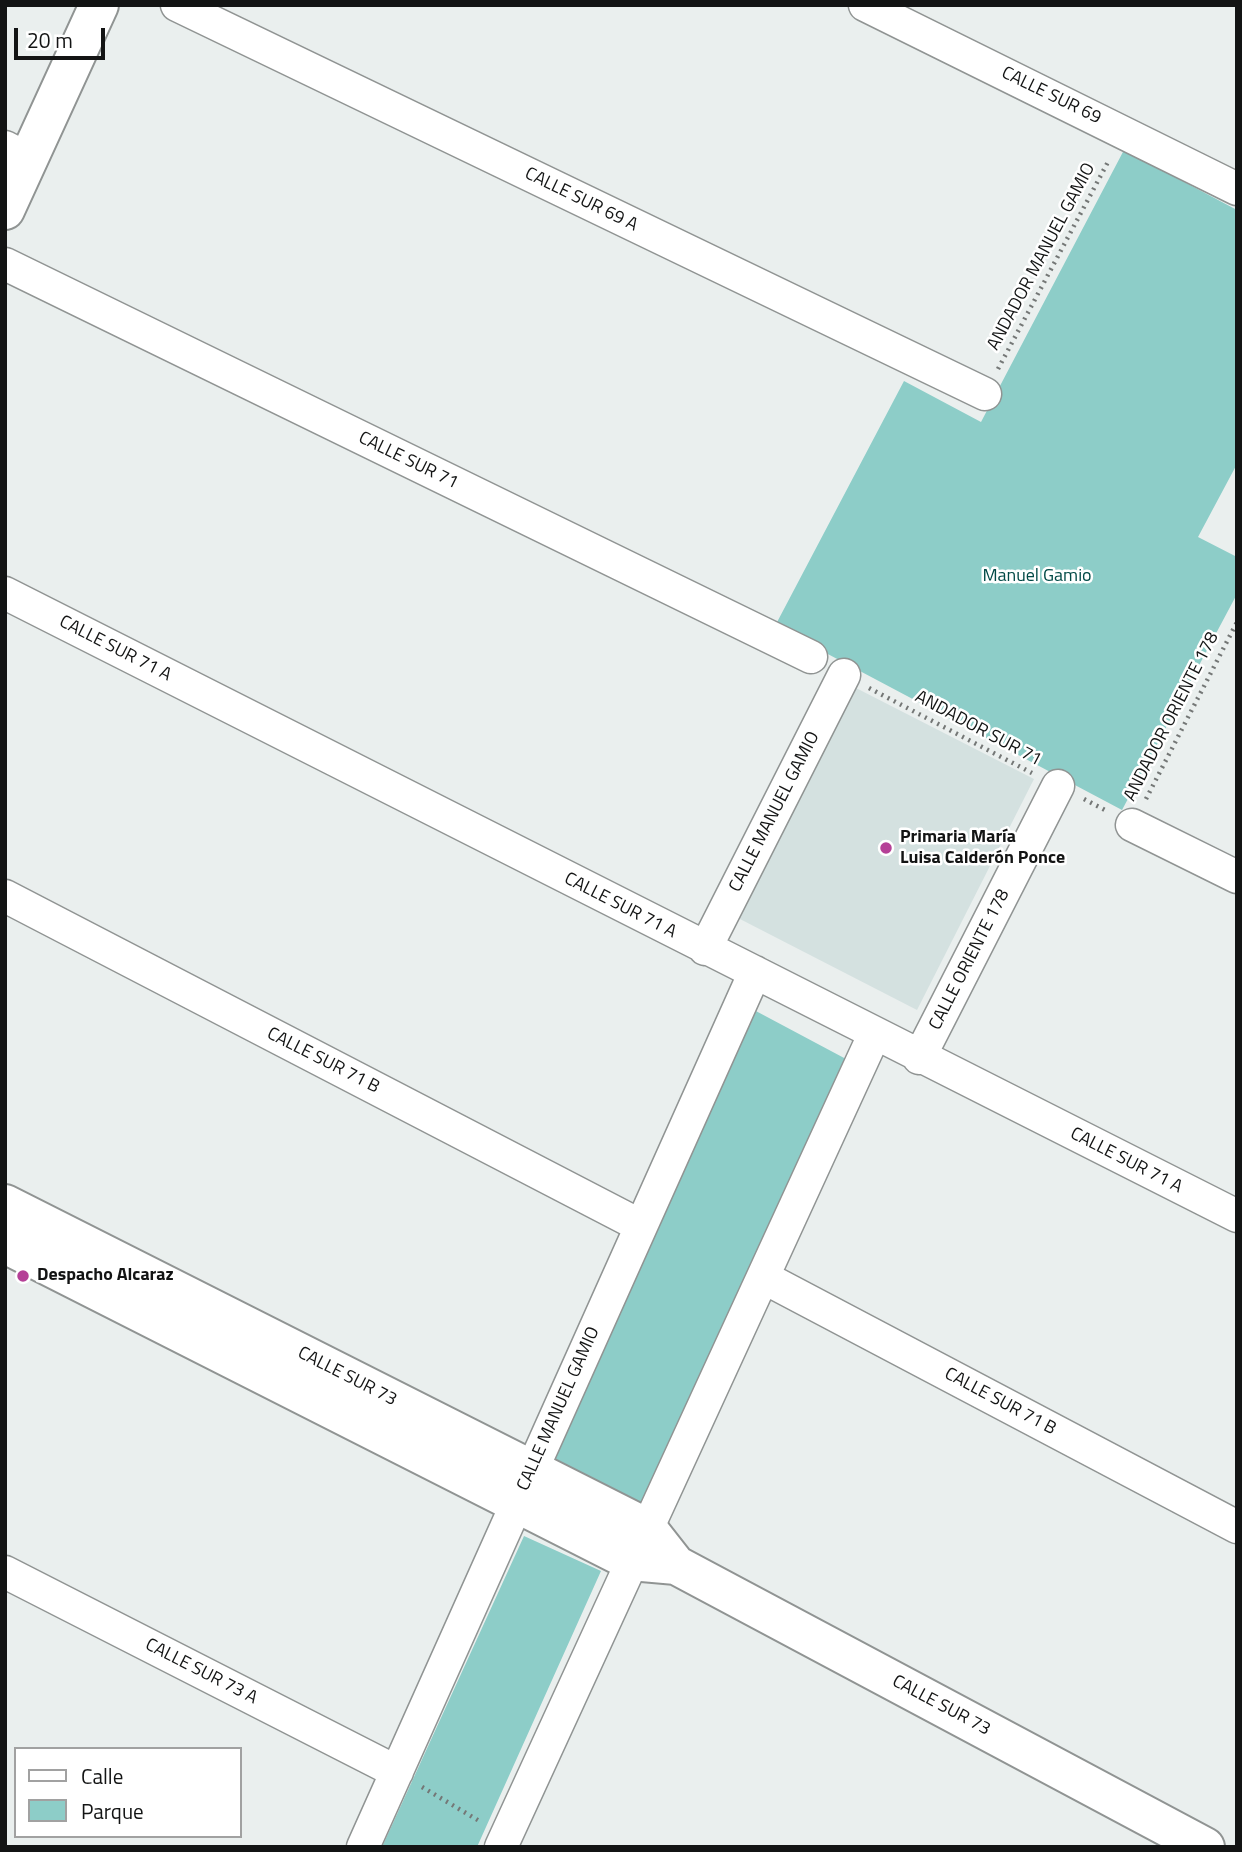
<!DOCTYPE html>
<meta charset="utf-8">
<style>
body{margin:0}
#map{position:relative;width:1242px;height:1852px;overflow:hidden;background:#eaefee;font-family:"Titillium Web",sans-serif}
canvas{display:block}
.frame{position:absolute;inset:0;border:7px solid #131414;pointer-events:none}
.legend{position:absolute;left:14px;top:1747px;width:228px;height:91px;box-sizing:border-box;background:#fff;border:2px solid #a1a1a1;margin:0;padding:9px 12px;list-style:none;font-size:21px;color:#131414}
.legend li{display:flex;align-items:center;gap:14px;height:35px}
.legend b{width:35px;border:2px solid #a1a1a1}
.scale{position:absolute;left:14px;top:28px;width:91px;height:32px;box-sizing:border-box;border:4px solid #131414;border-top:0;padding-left:9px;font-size:21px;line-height:24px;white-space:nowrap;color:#131414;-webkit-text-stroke:5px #fff;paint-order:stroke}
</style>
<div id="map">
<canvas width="1242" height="1852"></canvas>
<div class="frame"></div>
<ul class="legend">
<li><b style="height:9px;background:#fff"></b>Calle</li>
<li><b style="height:19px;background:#8dcdc8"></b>Parque</li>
</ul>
<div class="scale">20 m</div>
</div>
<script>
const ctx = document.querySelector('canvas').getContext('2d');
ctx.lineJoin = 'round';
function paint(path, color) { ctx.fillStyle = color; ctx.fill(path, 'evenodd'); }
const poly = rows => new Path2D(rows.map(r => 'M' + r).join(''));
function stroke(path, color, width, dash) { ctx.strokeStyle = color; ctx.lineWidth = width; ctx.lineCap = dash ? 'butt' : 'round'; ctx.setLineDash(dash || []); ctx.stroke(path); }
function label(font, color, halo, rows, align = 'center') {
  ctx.font = font + ' "Titillium Web",sans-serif'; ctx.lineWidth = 5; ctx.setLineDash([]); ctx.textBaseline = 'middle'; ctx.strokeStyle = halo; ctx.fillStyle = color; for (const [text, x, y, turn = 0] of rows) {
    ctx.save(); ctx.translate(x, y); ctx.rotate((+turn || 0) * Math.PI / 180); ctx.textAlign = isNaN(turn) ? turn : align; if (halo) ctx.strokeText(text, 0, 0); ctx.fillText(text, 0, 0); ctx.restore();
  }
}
paint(poly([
 [856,688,1034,779,917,1010,738,918]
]), '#d4e1e0');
paint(poly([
 [1124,150,1237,210,1237,464,1198,537,1237,557,1237,594,1122,810,775,626,904,381,981,422],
 [754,1010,846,1059,640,1514,548,1466],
 [524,1536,601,1571,477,1847,382,1847]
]), '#8dcdc8');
const street = poly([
 [177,5,985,394],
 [865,5,1237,189],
 [5,147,28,159],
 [5,264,811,657],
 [5,593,1237,1216],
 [1132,825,1237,877],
 [5,896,641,1226],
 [705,949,844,675],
 [919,1058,1058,786],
 [763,1277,1237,1527],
 [5,1572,397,1772],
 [363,1847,755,972],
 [501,1847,874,1035]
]);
const secondary = poly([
 [5,1204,647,1528,676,1565],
 [5,1244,631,1561,676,1565,1205,1847]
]);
const primary = poly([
 [5,210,99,5]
]);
stroke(street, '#909493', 35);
stroke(secondary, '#909493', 42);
stroke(primary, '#909493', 42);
stroke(poly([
 [998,369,1109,160],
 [869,688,1032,773],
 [1084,799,1107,811],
 [1146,799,1237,622],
 [422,1787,481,1822]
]), '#747776', 4.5, [2, 5]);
stroke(street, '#fff', 32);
stroke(secondary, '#fff', 38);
stroke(primary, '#fff', 38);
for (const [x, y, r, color] of [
 [886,848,7,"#b54097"],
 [23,1276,7,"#b54097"]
]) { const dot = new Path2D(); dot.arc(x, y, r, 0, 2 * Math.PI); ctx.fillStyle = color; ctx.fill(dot); stroke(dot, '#fff', 2.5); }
label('18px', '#131414', '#fff', [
 ["CALLE SUR 69",1051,96,26],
 ["CALLE SUR 69 A",581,200,26],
 ["ANDADOR MANUEL GAMIO",1042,257,-62],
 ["CALLE SUR 71",408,461,26],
 ["CALLE SUR 71 A",115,649,27],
 ["ANDADOR ORIENTE 178",1172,717,-63],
 ["ANDADOR SUR 71",978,729,28],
 ["CALLE MANUEL GAMIO",775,812,-63],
 ["CALLE SUR 71 A",620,906,27],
 ["CALLE ORIENTE 178",970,960,-63],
 ["CALLE SUR 71 B",323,1061,27],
 ["CALLE SUR 71 A",1126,1161,27],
 ["CALLE SUR 73",347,1377,27],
 ["CALLE SUR 71 B",1000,1402,28],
 ["CALLE MANUEL GAMIO",559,1409,-66],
 ["CALLE SUR 73 A",201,1672,27],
 ["CALLE SUR 73",941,1706,28]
]);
label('18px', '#004946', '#fff', [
 ["Manuel Gamio",1037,577]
]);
label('bold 18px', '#131414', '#fff', [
 ["Primaria María",900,838],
 ["Luisa Calderón Ponce",900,859],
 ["Despacho Alcaraz",37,1276]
], 'left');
</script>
